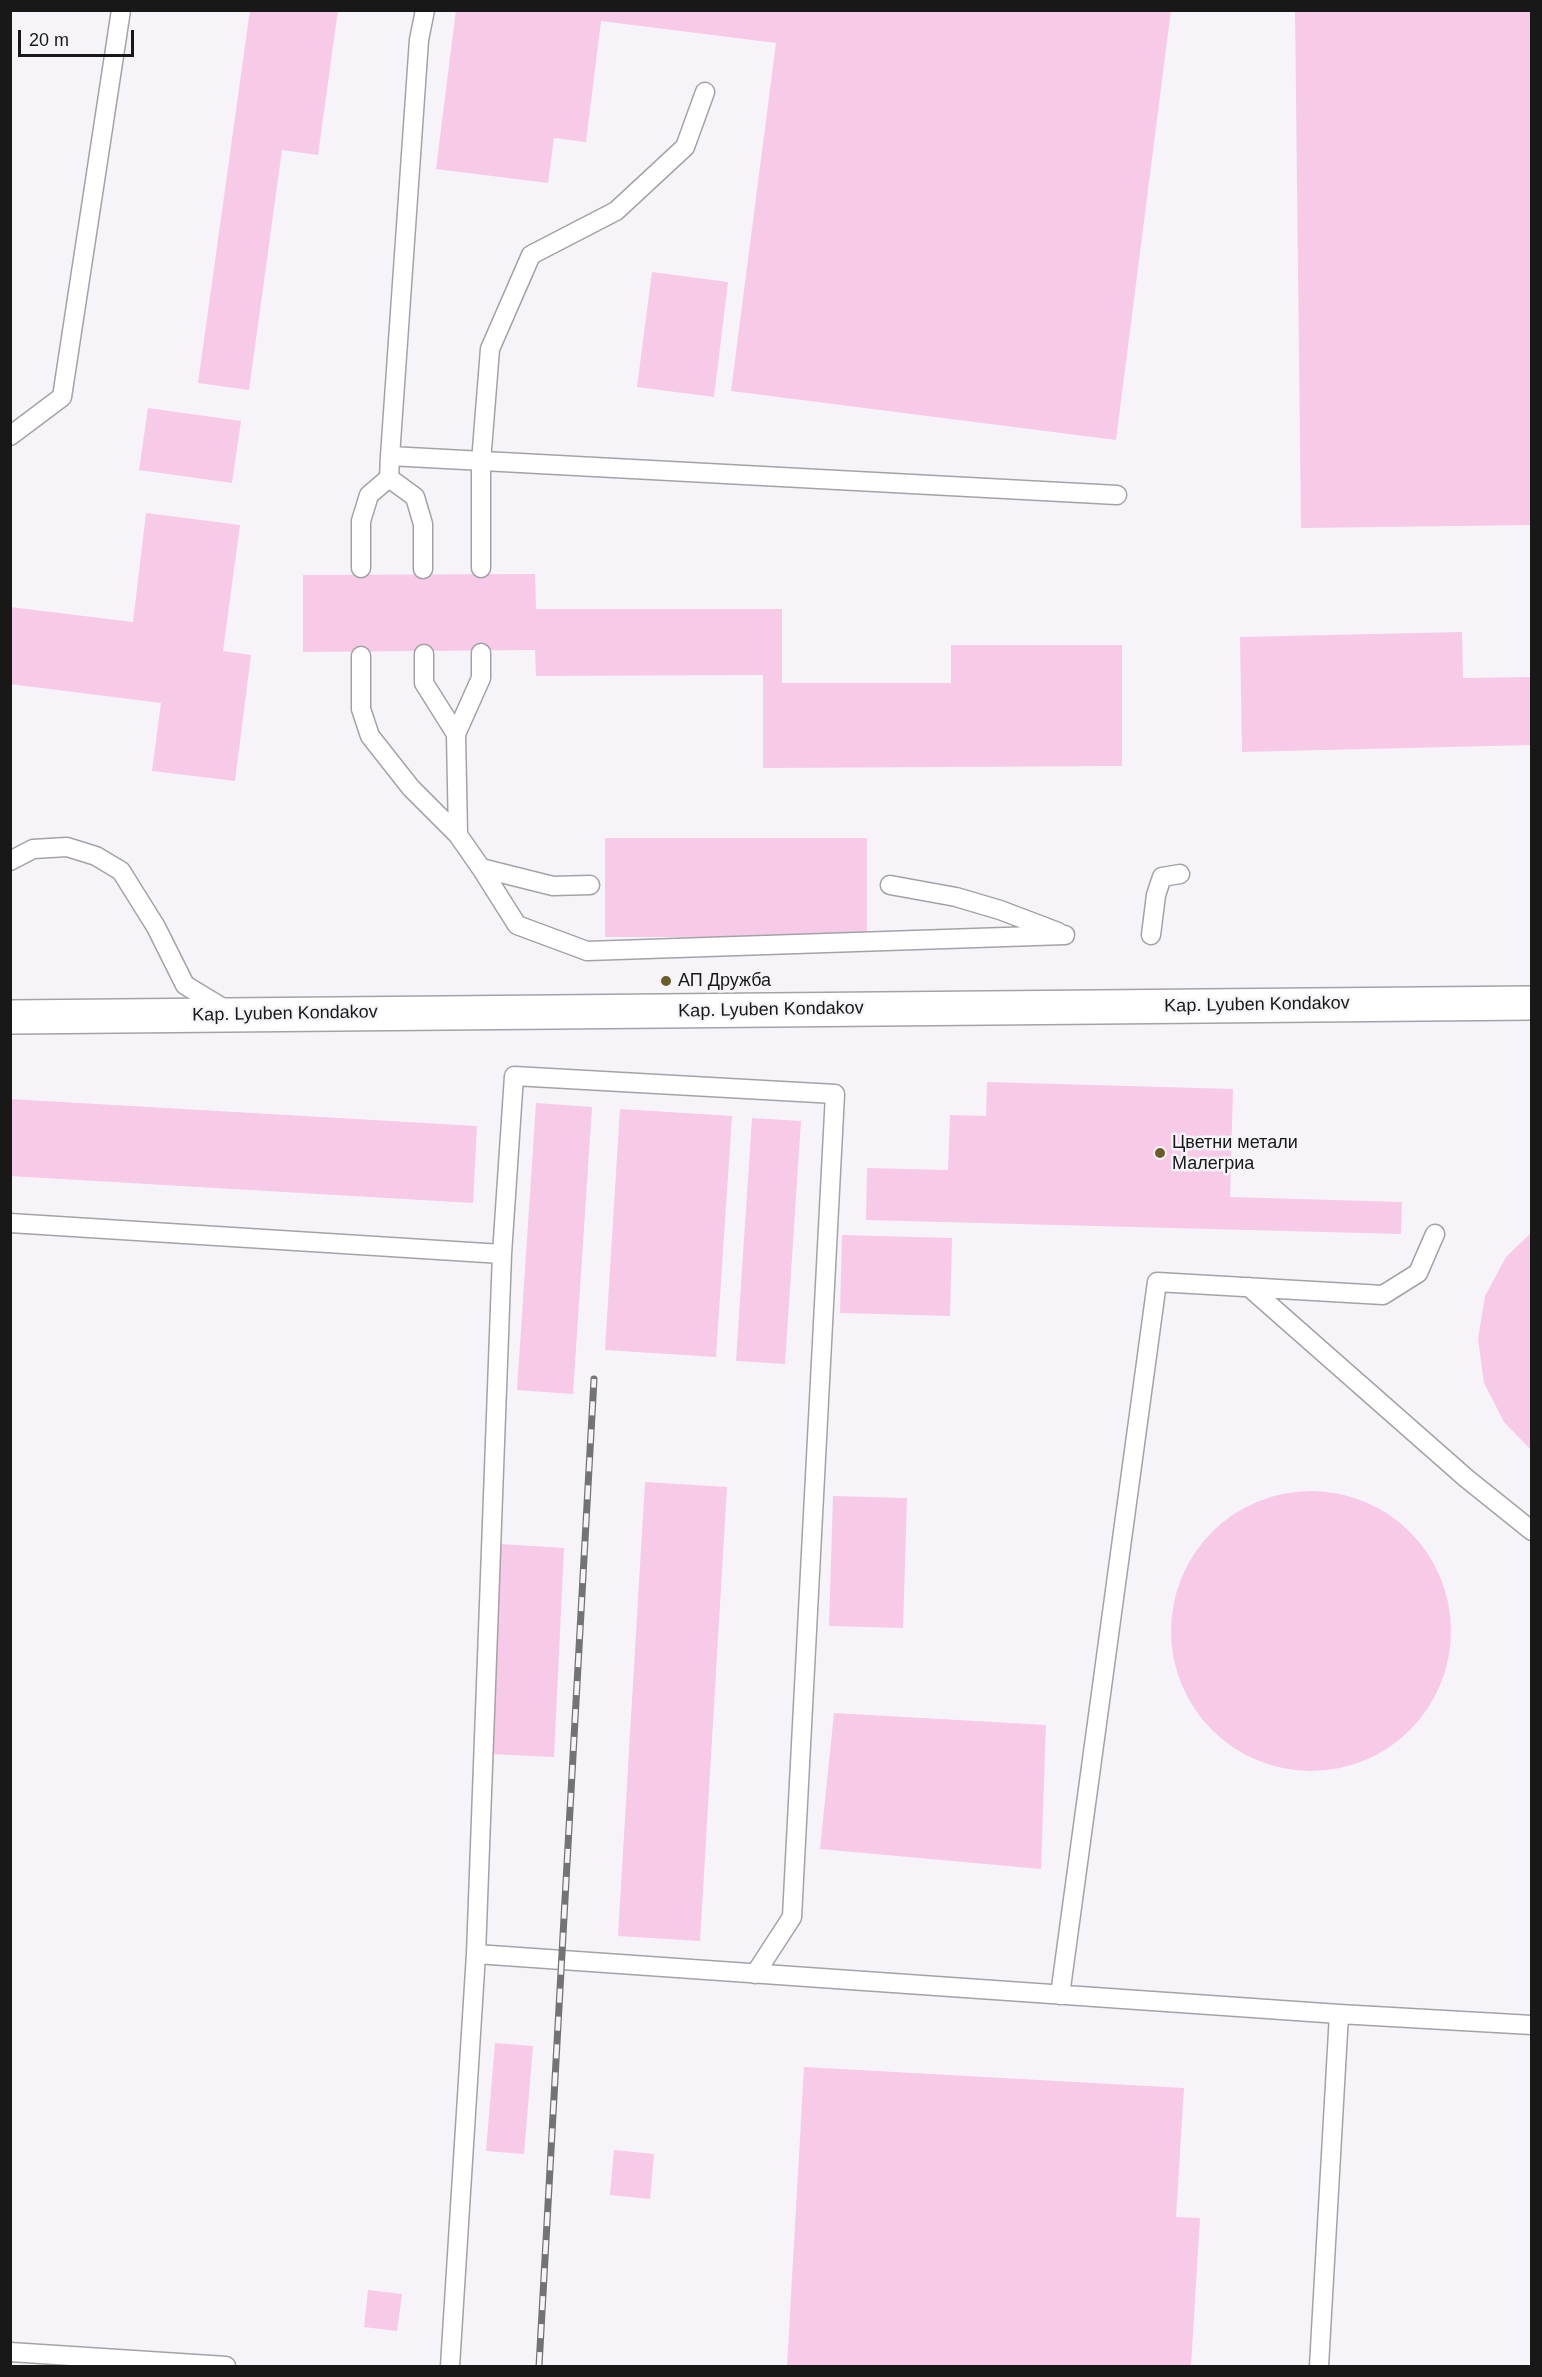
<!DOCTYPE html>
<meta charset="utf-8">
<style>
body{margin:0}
#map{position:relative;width:1542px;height:2377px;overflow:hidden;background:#f6f4f8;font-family:Helvetica,sans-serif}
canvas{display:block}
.frame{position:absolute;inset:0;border:12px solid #181819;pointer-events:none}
.scale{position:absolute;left:18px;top:30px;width:116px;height:27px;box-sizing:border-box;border:3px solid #181819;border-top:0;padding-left:8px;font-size:18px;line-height:21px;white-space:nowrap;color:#181819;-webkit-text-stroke:4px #f6f4f8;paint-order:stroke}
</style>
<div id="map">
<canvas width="1542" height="2377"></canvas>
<div class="frame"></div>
<div class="scale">20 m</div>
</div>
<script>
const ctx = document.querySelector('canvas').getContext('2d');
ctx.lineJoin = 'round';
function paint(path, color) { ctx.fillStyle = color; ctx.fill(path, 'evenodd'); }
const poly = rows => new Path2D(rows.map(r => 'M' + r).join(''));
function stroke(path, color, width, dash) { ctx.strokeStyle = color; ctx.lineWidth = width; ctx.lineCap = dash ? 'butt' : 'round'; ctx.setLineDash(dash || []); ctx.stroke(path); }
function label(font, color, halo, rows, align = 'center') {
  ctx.font = font + ' Helvetica,sans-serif'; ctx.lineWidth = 5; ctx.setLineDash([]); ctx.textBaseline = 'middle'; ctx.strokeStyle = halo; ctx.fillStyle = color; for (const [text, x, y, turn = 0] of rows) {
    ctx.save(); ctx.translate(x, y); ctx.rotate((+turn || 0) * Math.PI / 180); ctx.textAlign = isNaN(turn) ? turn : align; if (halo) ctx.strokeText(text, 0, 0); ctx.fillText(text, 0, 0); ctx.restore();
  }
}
paint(poly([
 [250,10,338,10,318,155,282,150,249,390,198,383],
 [456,10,1171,10,1116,440,731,391,776,43,601,21,586,142,554,138,548,183,436,169],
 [1295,10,1532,10,1532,525,1301,528],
 [652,272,728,282,714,397,637,387],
 [148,408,241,421,232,483,139,470],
 [146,513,240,525,223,651,251,655,235,781,152,771,161,703,10,684,10,607,133,622],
 [535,574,536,609,782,609,782,683,951,683,951,645,1122,645,1122,766,763,768,763,675,536,676,535,650,303,652,303,575],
 [1462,632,1463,678,1532,677,1532,745,1242,752,1240,637],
 [605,838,867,838,867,937,605,937],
 [987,1082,1233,1089,1230,1197,1402,1202,1401,1234,866,1220,867,1168,948,1170,950,1115,986,1116],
 [10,1099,477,1126,473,1203,10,1176],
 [536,1103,592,1107,573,1394,517,1390],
 [620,1109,732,1116,716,1357,605,1350],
 [752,1118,801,1121,785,1364,736,1361],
 [1532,1232,1532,1451,1504,1422,1484,1383,1478,1339,1485,1296,1506,1257],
 [842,1235,952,1238,950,1316,840,1313],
 [645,1482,727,1487,700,1941,618,1936],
 '1171 1631a140 140 0 1 1 280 0a140 140 0 1 1-280 0Z',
 [833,1496,907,1498,903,1628,829,1626],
 [500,1544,564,1548,554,1757,489,1754],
 [834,1713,1046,1725,1041,1869,820,1849],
 [495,2043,533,2046,524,2154,486,2151],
 [804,2067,1184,2088,1176,2217,1200,2218,1191,2366,787,2366],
 [614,2150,654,2154,650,2199,610,2195],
 [368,2290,402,2294,397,2331,364,2327]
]), '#f7cae8');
const lane = poly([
 [425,10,419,40,390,456,1117,495],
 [10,436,62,397,121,10],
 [389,478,415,497,423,524,423,569],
 [361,568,361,521,369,495,389,478,390,456],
 [481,568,481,462,490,349,531,255,616,211,685,147,705,92],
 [481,653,481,678,456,734,458,835,481,868,553,886,590,885],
 [424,654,424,683,456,734],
 [361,656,361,709,370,736,411,788,458,835],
 [10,861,33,849,67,847,96,856,121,871,156,927,185,985,228,1011],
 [481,868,517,925,587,951,1065,935],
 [890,885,956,897,1000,910,1058,932],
 [1151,935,1156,895,1162,877,1180,874],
 [10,1223,502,1254,476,1954,450,2366],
 [502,1254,514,1076,835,1094,792,1917,755,1974],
 [1249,1287,1466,1478,1532,1531],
 [476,1954,1339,2014,1532,2025],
 [1060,1995,1157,1282,1383,1295,1418,1273,1435,1234],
 [10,2352,226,2366],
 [1319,2366,1339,2014]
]);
const street = poly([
 [10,1017,1532,1003]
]);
stroke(lane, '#a4a2a6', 21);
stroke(street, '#a4a2a6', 36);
stroke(lane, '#fff', 18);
stroke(street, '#fff', 33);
const rail = poly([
 [539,2366,594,1379]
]);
stroke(rail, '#737375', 7);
stroke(rail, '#f6f4f8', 4.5, [14]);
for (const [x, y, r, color] of [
 [666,981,6,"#6c5c2a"],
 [1160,1153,6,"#6c5c2a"]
]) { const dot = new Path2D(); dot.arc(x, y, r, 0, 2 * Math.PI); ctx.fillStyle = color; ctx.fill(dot); stroke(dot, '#f6f4f8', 2); }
label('18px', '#181819', '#f6f4f8', [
 ["АП Дружба",678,981],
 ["Цветни метали",1172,1143],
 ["Малегриа",1172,1164]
], 'left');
label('18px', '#181819', '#f6f4f8', [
 ["Kap. Lyuben Kondakov",1257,1005,-1],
 ["Kap. Lyuben Kondakov",771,1010,-1],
 ["Kap. Lyuben Kondakov",285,1014,-1]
]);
</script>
